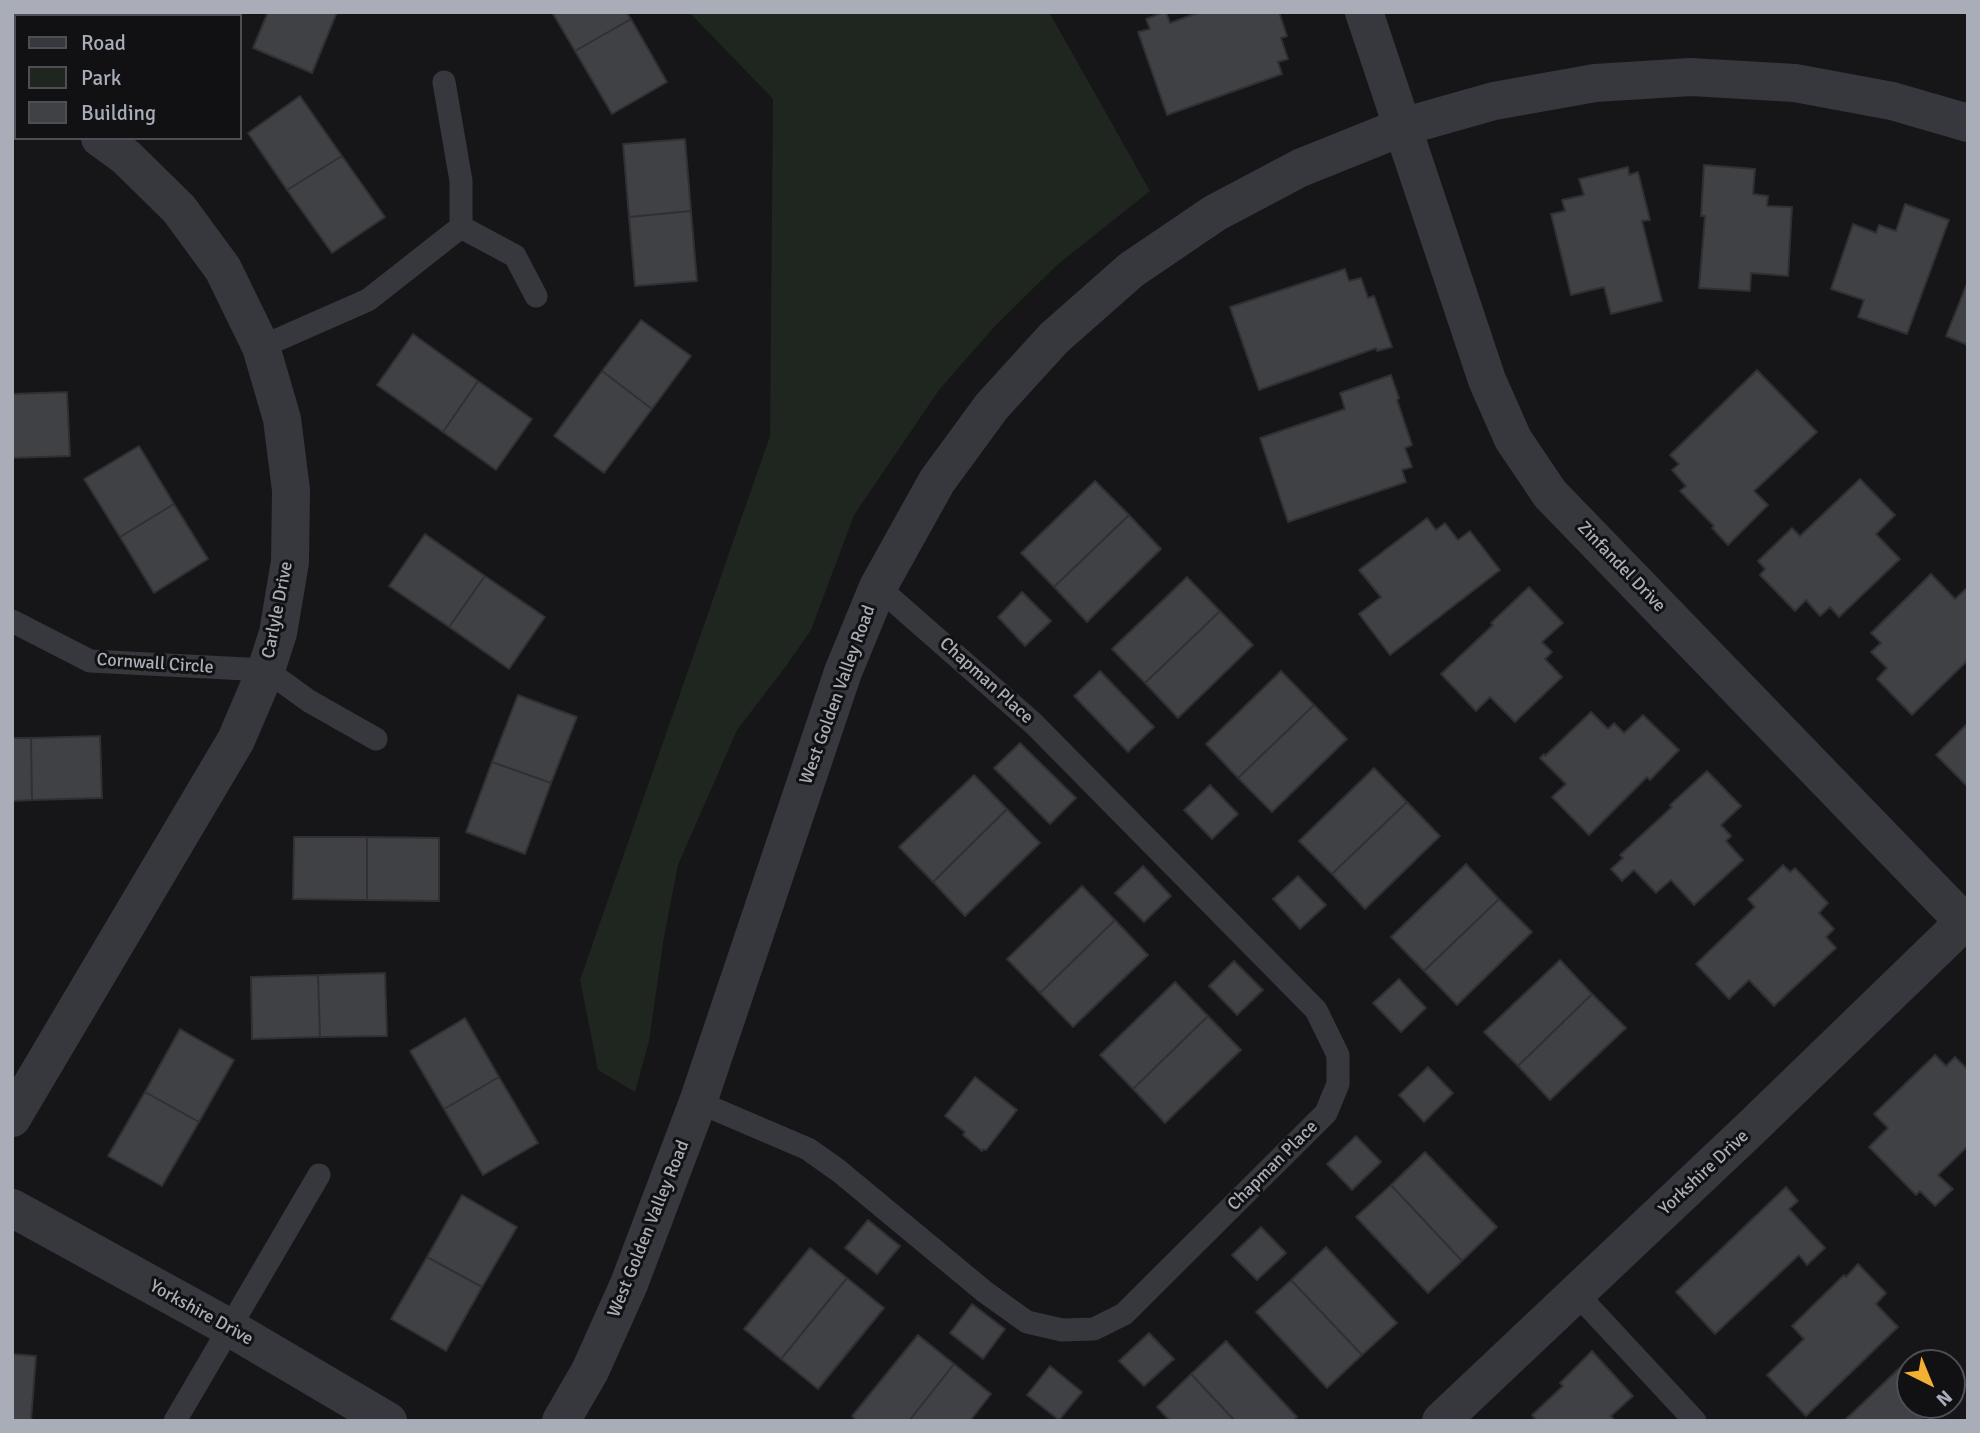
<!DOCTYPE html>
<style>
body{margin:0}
#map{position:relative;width:1980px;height:1433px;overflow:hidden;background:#161618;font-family:Signika,sans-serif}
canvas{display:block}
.frame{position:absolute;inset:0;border:14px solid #a8adb8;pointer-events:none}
.legend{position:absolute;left:14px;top:14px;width:228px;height:126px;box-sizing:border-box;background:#111113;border:2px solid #4d4f55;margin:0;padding:9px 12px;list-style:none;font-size:21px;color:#a8adb8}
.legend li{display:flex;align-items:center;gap:14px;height:35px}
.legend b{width:35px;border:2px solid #4d4f55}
.north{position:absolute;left:1896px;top:1349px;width:70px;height:70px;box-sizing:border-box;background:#111113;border:2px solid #4d4f55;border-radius:50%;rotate:137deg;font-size:19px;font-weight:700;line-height:28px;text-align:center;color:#a8adb8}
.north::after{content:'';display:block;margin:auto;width:24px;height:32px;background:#f2b134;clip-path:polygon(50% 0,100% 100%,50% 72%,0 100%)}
</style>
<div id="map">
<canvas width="1980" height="1433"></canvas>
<div class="frame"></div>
<ul class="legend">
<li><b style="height:9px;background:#37383d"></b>Road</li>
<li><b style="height:19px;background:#1e261f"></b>Park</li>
<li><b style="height:19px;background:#404145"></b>Building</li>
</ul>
<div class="north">N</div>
</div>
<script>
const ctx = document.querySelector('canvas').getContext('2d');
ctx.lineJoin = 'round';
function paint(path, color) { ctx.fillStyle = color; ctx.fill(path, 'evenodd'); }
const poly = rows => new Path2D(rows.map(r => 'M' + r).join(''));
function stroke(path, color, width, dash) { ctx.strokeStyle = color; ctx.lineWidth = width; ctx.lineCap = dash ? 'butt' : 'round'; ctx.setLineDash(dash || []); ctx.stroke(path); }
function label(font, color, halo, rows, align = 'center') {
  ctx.font = font + ' Signika,sans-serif'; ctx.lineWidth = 6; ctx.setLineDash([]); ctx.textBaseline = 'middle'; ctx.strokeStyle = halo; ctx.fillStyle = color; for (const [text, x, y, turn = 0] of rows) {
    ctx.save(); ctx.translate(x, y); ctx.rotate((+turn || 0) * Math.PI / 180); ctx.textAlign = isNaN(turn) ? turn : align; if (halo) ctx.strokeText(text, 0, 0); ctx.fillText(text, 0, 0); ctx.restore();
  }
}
paint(poly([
 [689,12,1049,12,1150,191,1057,265,995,326,939,390,854,515,811,630,786,666,737,730,678,865,664,937,649,1041,635,1092,598,1070,580,980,770,436,773,99]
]), '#1e261f');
const building = poly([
 [268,12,337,12,312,73,253,48,268,12],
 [552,12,626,12,631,19,575,51,552,12],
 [1164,12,1166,12,1170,23,1200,12,1279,12,1287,36,1281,38,1288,59,1278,62,1282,74,1167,115,1138,32,1150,29,1146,19,1164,12],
 [631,19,667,82,612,114,575,51,631,19],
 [300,96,342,156,287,190,248,133,300,96],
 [685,139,691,211,629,217,623,144,685,139],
 [342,156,385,217,332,253,287,190,342,156],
 [1704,165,1755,169,1753,194,1768,196,1767,206,1792,207,1788,276,1751,273,1750,291,1699,288,1705,216,1701,216,1704,165],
 [1628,167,1629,175,1638,172,1650,220,1642,221,1662,301,1611,314,1604,287,1571,295,1551,214,1565,211,1562,200,1584,195,1579,179,1628,167],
 [1905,204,1949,220,1907,334,1858,317,1864,300,1831,289,1853,224,1876,233,1879,225,1896,231,1905,204],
 [691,211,697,281,635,286,629,217,691,211],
 [1345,269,1349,281,1361,278,1368,298,1374,296,1392,347,1377,351,1376,348,1259,390,1230,307,1345,269],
 [1968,281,1968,345,1946,336,1968,281],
 [641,320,691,356,652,409,602,371,641,320],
 [413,334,478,381,443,432,377,385,413,334],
 [1757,370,1817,432,1754,491,1768,505,1728,545,1712,528,1714,526,1680,491,1686,486,1672,470,1679,464,1670,455,1757,370],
 [602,371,652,409,604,473,554,436,602,371],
 [1391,375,1399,398,1397,400,1412,445,1405,448,1412,467,1402,470,1406,482,1288,522,1260,438,1345,409,1340,393,1391,375],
 [478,381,532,419,496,470,443,432,478,381],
 [67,392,70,456,12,458,12,394,67,392],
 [139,446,174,504,120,537,84,479,139,446],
 [1860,479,1895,515,1876,534,1900,559,1839,617,1830,607,1820,616,1806,600,1795,611,1760,575,1765,569,1758,561,1792,528,1800,536,1860,479],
 [1095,481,1129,515,1054,587,1021,553,1095,481],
 [174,504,208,559,154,593,120,537,174,504],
 [1129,515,1161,549,1087,622,1054,587,1129,515],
 [1427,518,1436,530,1445,523,1458,540,1470,531,1500,570,1390,655,1359,614,1381,597,1359,570,1427,518],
 [425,534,485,576,449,627,389,586,425,534],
 [1931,574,1955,599,1968,587,1968,660,1912,715,1877,679,1887,668,1871,652,1881,643,1871,633,1931,574],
 [485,576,545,617,509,669,449,627,485,576],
 [1187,577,1220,611,1145,683,1112,649,1187,577],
 [1529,587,1563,623,1542,642,1552,652,1545,659,1562,677,1515,722,1490,697,1476,711,1441,674,1493,625,1491,623,1529,587],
 [1022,592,1051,621,1025,646,998,617,1022,592],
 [1220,611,1253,645,1178,718,1145,683,1220,611],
 [1100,671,1154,727,1128,752,1074,696,1100,671],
 [1281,671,1314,705,1238,778,1206,744,1281,671],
 [518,695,577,717,551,783,492,762,518,695],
 [1314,705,1347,739,1272,812,1238,778,1314,705],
 [1591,712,1608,729,1614,723,1624,733,1643,715,1679,750,1650,780,1647,777,1589,835,1552,797,1566,784,1540,758,1544,754,1545,756,1591,712],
 [1968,723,1968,787,1936,755,1968,723],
 [100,736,102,798,32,800,31,738,100,736],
 [12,738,31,738,32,800,12,801,12,738],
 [1020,743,1076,798,1050,824,994,768,1020,743],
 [492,762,551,783,525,854,466,832,492,762],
 [1374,768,1407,802,1332,874,1299,841,1374,768],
 [1707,771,1741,806,1721,825,1731,836,1726,841,1743,860,1694,905,1671,880,1656,893,1634,870,1622,881,1611,869,1623,858,1620,855,1672,807,1670,805,1707,771],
 [974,775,1007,809,933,882,899,847,974,775],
 [1210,785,1238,814,1212,839,1184,810,1210,785],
 [1407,802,1440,836,1365,909,1332,874,1407,802],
 [1007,809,1040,843,965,916,933,882,1007,809],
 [294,837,367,837,367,900,293,899,294,837],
 [367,837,439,838,439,901,367,900,367,837],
 [1466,864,1499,899,1424,971,1391,937,1466,864],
 [1783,865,1790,872,1795,868,1828,903,1819,913,1834,929,1826,937,1836,948,1774,1006,1749,980,1729,999,1696,964,1755,907,1748,899,1783,865],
 [1143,866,1171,896,1144,922,1115,893,1143,866],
 [1298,876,1326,905,1300,929,1273,899,1298,876],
 [1082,886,1115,920,1040,993,1007,959,1082,886],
 [1499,899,1532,932,1457,1005,1424,971,1499,899],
 [1115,920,1148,955,1073,1027,1040,993,1115,920],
 [1560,960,1592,994,1518,1066,1484,1032,1560,960],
 [1234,961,1263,990,1237,1015,1209,986,1234,961],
 [385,973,387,1036,320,1037,318,975,385,973],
 [318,975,320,1037,252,1039,251,977,318,975],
 [1399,979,1426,1008,1401,1032,1373,1003,1399,979],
 [1175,982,1208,1016,1133,1089,1100,1055,1175,982],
 [1592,994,1626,1028,1550,1100,1518,1066,1592,994],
 [1208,1016,1241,1050,1165,1123,1133,1089,1208,1016],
 [465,1018,499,1077,444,1109,410,1051,465,1018],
 [180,1029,234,1060,199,1122,145,1092,180,1029],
 [1935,1055,1946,1066,1955,1057,1968,1070,1968,1146,1938,1175,1953,1189,1935,1206,1920,1191,1916,1195,1869,1147,1888,1128,1874,1114,1935,1055],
 [1428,1067,1453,1093,1424,1122,1399,1095,1428,1067],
 [499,1077,538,1143,483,1175,444,1109,499,1077],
 [975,1077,1017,1110,986,1150,983,1149,982,1151,963,1135,965,1132,945,1116,975,1077],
 [145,1092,199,1122,162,1186,108,1156,145,1092],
 [1356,1136,1381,1162,1352,1190,1327,1164,1356,1136],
 [1425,1152,1497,1227,1462,1261,1391,1185,1425,1152],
 [1391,1185,1462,1261,1428,1293,1356,1217,1391,1185],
 [1786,1187,1798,1201,1789,1209,1825,1248,1807,1265,1799,1255,1715,1334,1676,1292,1786,1187],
 [462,1195,517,1227,482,1287,427,1257,462,1195],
 [868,1220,900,1246,877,1274,845,1248,868,1220],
 [1261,1227,1286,1253,1257,1280,1232,1255,1261,1227],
 [1326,1247,1397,1323,1362,1355,1291,1280,1326,1247],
 [810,1248,847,1278,781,1359,744,1329,810,1248],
 [427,1257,482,1287,446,1351,391,1319,427,1257],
 [1858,1264,1886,1293,1876,1304,1898,1327,1806,1416,1767,1375,1804,1339,1792,1326,1844,1275,1846,1277,1858,1264],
 [847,1278,884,1308,818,1389,781,1359,847,1278],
 [1291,1280,1362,1355,1327,1388,1256,1312,1291,1280],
 [972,1304,1005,1329,983,1359,950,1333,972,1304],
 [1149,1333,1174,1359,1144,1386,1119,1361,1149,1333],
 [918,1335,954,1364,909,1421,857,1421,852,1416,918,1335],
 [1226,1341,1297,1417,1293,1421,1235,1421,1191,1374,1226,1341],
 [1592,1351,1633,1396,1611,1416,1615,1421,1537,1421,1532,1415,1563,1386,1560,1383,1592,1351],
 [12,1354,36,1356,31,1421,12,1421,12,1354],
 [1908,1360,1911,1363,1910,1405,1937,1405,1921,1421,1844,1421,1908,1360],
 [954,1364,991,1394,970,1421,909,1421,954,1364],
 [1050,1366,1082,1392,1059,1420,1027,1395,1050,1366],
 [1191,1374,1235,1421,1170,1421,1157,1407,1191,1374]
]);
paint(building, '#404145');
stroke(building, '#303034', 2);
stroke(poly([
 [461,227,515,256,536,296],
 [261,347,368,300,461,227,461,181,444,82],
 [12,621,90,661,266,670,309,701,376,739],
 [698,1102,808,1149,839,1171,985,1292,1027,1322,1062,1330,1094,1329,1124,1314,1326,1113,1338,1084,1338,1055,1316,1010,1034,724,878,587],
 [1576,1293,1695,1421],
 [175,1421,319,1175]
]), '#37383d', 23);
stroke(poly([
 [1364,12,1487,380,1513,439,1550,494,1968,926],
 [12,86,16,88],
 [12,1118,236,740,266,670,278,633,290,562,291,490,282,419,261,347,223,269,179,209,126,157,100,138],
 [12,1208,230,1328,388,1421],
 [561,1421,590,1371,629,1284,698,1102,843,672,878,587,937,481,992,406,1054,338,1131,270,1215,213,1300,168,1402,127,1494,101,1595,83,1691,77,1795,83,1892,101,1968,123],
 [1441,1421,1750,1129,1964,922]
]), '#37383d', 38);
label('18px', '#a8adb8', '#111113', [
 ["Zinfandel Drive",1621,567,46],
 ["Carlyle Drive",278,610,-79],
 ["Cornwall Circle",155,664,4],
 ["Chapman Place",986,681,42],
 ["West Golden Valley Road",838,695,-70],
 ["Chapman Place",1273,1166,-45],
 ["Yorkshire Drive",1704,1173,-43],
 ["West Golden Valley Road",649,1229,-68],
 ["Yorkshire Drive",201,1313,29]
]);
</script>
